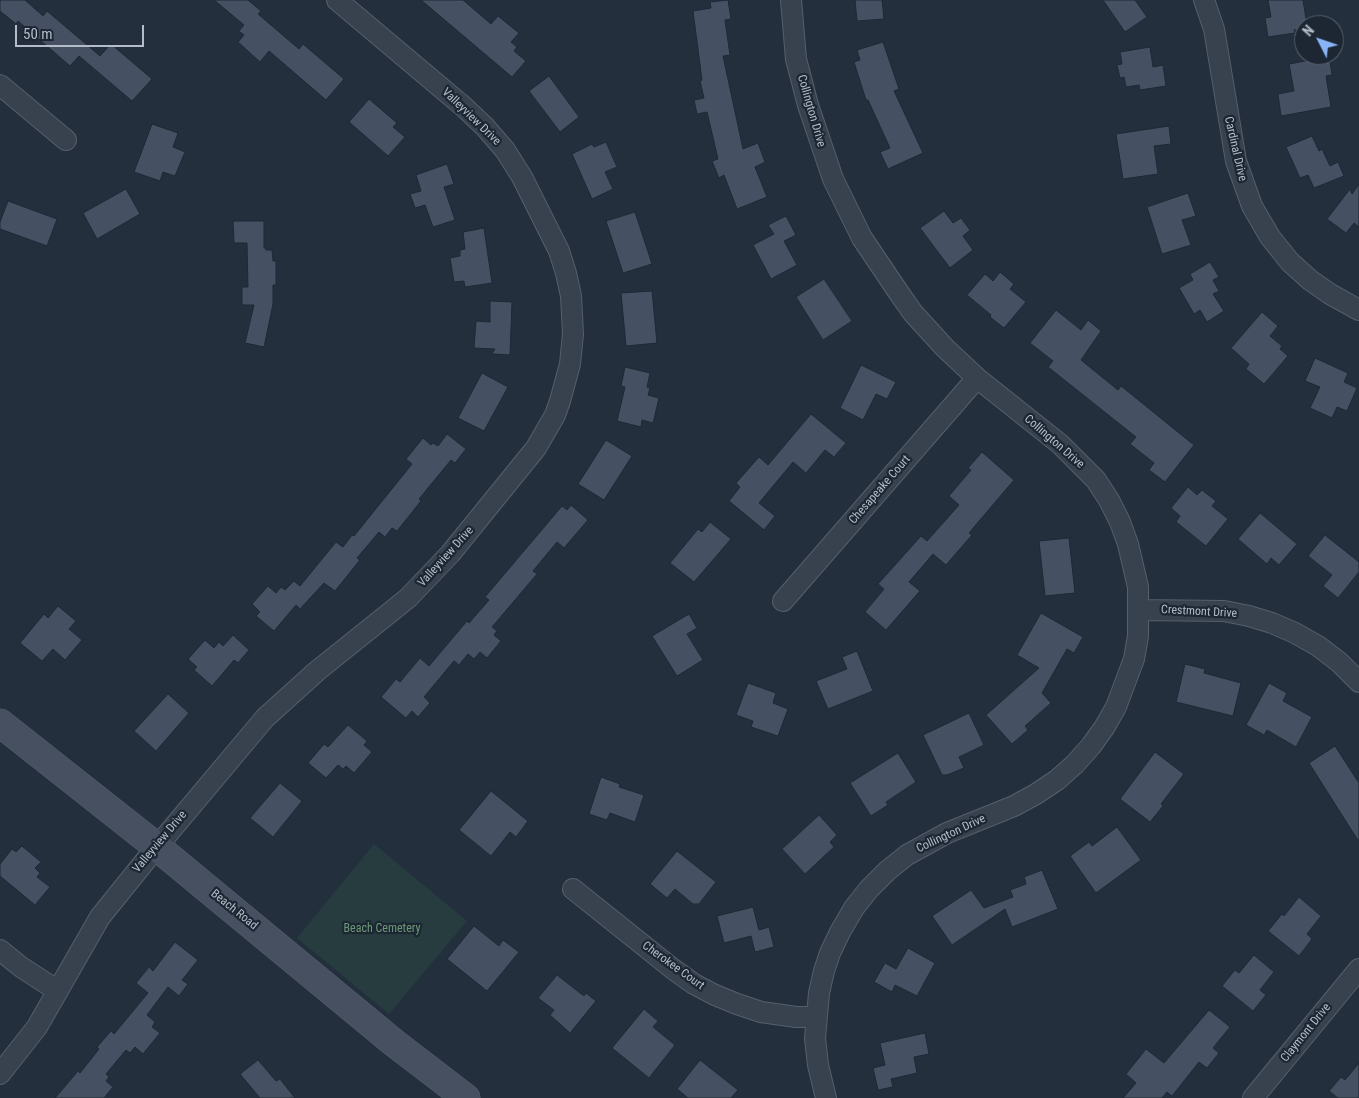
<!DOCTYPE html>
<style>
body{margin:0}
#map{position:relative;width:1359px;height:1098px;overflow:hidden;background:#242f3e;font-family:"Roboto Condensed",sans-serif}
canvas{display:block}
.north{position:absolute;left:1294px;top:15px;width:50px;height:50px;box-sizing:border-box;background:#1d2633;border:1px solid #59626f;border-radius:50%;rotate:311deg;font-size:14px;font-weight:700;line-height:20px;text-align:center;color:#b4bcc9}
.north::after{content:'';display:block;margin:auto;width:18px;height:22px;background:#8ab4f8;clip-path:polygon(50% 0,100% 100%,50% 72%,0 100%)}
.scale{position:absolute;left:15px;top:25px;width:129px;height:22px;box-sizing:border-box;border:2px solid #b4bcc9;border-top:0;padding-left:6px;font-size:15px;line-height:18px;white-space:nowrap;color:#b4bcc9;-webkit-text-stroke:4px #1d2633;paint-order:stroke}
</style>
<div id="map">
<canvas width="1359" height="1098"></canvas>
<div class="north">N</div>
<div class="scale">50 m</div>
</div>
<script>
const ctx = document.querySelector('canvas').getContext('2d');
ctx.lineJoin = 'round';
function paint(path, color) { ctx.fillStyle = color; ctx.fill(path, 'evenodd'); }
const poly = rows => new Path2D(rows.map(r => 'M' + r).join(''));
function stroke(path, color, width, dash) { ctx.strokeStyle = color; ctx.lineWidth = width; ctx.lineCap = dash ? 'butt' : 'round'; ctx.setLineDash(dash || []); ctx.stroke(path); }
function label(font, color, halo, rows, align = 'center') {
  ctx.font = font + ' "Roboto Condensed",sans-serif'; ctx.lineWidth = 4.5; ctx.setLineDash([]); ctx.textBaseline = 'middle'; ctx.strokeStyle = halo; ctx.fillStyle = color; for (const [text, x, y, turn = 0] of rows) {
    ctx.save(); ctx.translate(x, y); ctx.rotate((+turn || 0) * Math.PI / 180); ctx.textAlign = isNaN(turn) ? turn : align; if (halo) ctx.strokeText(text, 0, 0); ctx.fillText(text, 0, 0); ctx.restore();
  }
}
paint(poly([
 [374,844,467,921,389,1014,297,938]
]), '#263c3f');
const building = poly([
 [0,0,25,0,43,16,47,11,100,56,111,44,152,79,132,101,79,56,70,66,18,21,16,24,0,11,0,0],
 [214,0,248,0,261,11,258,14,299,49,303,44,344,79,326,100,269,51,260,62,238,42,244,35,239,31,244,25,214,0],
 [421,0,463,0,491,24,498,16,519,33,511,42,517,47,514,51,526,61,512,77,421,0],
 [728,0,731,19,725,20,730,55,723,56,743,149,758,143,765,162,755,167,767,197,737,209,724,175,719,178,712,161,718,159,707,112,697,114,694,100,704,98,700,81,702,80,693,11,711,8,710,2,728,0],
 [855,0,882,0,884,19,857,21,855,0],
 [1103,0,1135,0,1147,17,1125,32,1103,0],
 [1268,0,1303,0,1307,25,1304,25,1304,29,1294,30,1295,33,1268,37,1265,18,1271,17,1268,0],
 [883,42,899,89,894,91,923,153,888,169,880,152,890,148,868,100,866,100,854,62,860,60,857,50,883,42],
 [1150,47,1153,67,1163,65,1166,86,1140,90,1139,85,1126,87,1124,77,1120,78,1117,65,1122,64,1120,52,1150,47],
 [1322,58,1323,62,1330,61,1332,75,1326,76,1331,107,1281,116,1278,94,1294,91,1289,64,1322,58],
 [549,76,579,117,560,132,529,91,549,76],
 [369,99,397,123,393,127,405,137,388,156,349,122,369,99],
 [152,124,178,133,173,147,185,152,175,176,163,172,160,181,134,172,152,124],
 [1169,126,1171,144,1154,146,1158,174,1123,179,1116,134,1169,126],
 [1312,136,1319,151,1322,149,1330,166,1338,162,1344,176,1314,188,1308,175,1300,178,1286,147,1312,136],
 [606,142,617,167,605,172,613,189,592,199,572,154,592,144,594,147,606,142],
 [447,164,454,184,444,187,455,220,433,227,425,205,415,208,410,194,421,191,416,175,447,164],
 [1359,184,1359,227,1354,223,1346,233,1327,219,1350,189,1352,194,1359,184],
 [126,189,140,214,97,239,83,213,126,189],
 [1188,193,1196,216,1182,220,1191,245,1162,254,1147,207,1188,193],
 [8,201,57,219,47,246,0,229,0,222,8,201],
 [944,211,953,223,961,218,970,230,963,236,973,250,950,268,920,228,944,211],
 [635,212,652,264,623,273,606,221,635,212],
 [786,216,796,235,784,241,797,265,771,279,753,245,774,234,768,225,786,216],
 [233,221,264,221,264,248,266,248,266,250,272,250,273,261,276,261,276,285,273,285,273,304,264,347,245,343,254,305,242,305,242,287,248,287,247,243,234,243,233,221],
 [484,228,492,283,465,287,464,281,454,282,450,258,460,256,460,250,465,249,463,232,484,228],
 [1210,262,1219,277,1213,280,1219,291,1213,294,1224,311,1207,322,1200,310,1194,314,1179,288,1193,280,1190,274,1210,262],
 [1000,272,1014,284,1010,289,1026,302,1004,328,990,317,991,315,967,295,985,274,993,281,1000,272],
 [824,279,852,321,823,340,796,297,824,279],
 [652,291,657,343,626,346,621,293,652,291],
 [490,301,512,302,510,355,492,354,495,349,474,348,476,321,490,322,490,301],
 [1056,310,1081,330,1088,320,1101,331,1081,360,1118,390,1121,386,1194,445,1165,482,1149,470,1154,463,1130,444,1136,437,1048,367,1053,361,1030,343,1056,310],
 [1262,312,1278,326,1270,336,1282,346,1280,349,1288,356,1264,384,1246,369,1249,364,1231,348,1262,312],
 [1315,358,1348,373,1344,382,1357,388,1347,411,1337,407,1332,418,1310,408,1320,387,1305,381,1315,358],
 [861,365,896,382,887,399,876,394,863,420,840,408,861,365],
 [625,367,650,373,647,387,650,388,648,395,659,398,653,423,642,420,641,427,617,421,625,387,621,386,625,367],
 [482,373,508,387,484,431,458,418,482,373],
 [811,414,846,443,834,457,825,450,806,473,793,462,759,503,775,516,764,530,729,501,740,487,736,483,759,457,768,465,811,414],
 [447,434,466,449,455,463,451,460,419,499,421,501,397,531,392,528,385,537,379,532,357,558,360,560,335,591,324,583,300,609,296,605,274,631,256,616,260,612,252,604,268,586,276,593,281,587,285,590,294,581,300,586,336,542,343,547,352,535,354,536,412,464,406,459,423,438,431,445,433,443,438,446,447,434],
 [606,440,632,456,604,500,578,484,606,440],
 [982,452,1014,480,969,533,972,535,946,565,933,554,909,582,920,591,886,630,865,612,884,589,878,584,921,536,927,541,959,505,949,496,971,470,968,468,982,452],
 [1188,487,1197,495,1202,490,1216,501,1212,506,1228,519,1206,546,1176,522,1180,516,1171,508,1188,487],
 [571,505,588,520,564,548,557,542,533,571,537,574,492,627,497,631,494,635,501,641,487,658,480,652,474,659,468,654,459,665,454,661,424,697,430,703,418,717,412,711,406,718,381,697,396,679,400,682,420,658,429,666,467,621,469,623,489,600,485,597,562,506,567,510,571,505],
 [1260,513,1297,544,1279,565,1271,558,1267,564,1238,539,1260,513],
 [710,522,731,539,694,582,670,563,698,529,702,532,710,522],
 [1325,535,1359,562,1359,572,1338,598,1323,586,1332,575,1308,556,1325,535],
 [1069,538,1075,593,1045,596,1039,541,1069,538],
 [58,606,76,621,69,629,82,640,65,660,53,649,42,661,20,643,44,614,48,618,58,606],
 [1041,613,1083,637,1074,653,1067,649,1042,693,1051,703,1025,726,1028,730,1012,744,986,715,1039,668,1017,655,1041,613],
 [689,614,697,628,687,634,703,660,677,676,652,636,689,614],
 [233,635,249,650,238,663,234,660,212,686,194,670,197,667,188,659,205,640,214,648,219,642,223,646,233,635],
 [857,651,873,691,828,709,816,681,847,669,842,657,857,651],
 [1185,664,1205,669,1204,673,1241,683,1233,716,1176,702,1185,664],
 [748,683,776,693,773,703,788,709,778,736,751,727,753,721,736,715,748,683],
 [1269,683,1287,693,1283,701,1312,717,1296,747,1267,730,1264,735,1246,725,1269,683],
 [168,694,189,713,156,751,134,731,168,694],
 [969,713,984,745,959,757,964,768,947,775,942,775,923,735,969,713],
 [348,725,367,741,364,745,372,752,354,773,346,766,343,769,338,765,326,778,308,763,324,744,328,747,348,725],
 [1335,746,1359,783,1359,842,1309,763,1335,746],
 [1155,752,1184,774,1161,804,1163,806,1150,822,1120,799,1155,752],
 [898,753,916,782,886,802,888,805,871,816,850,783,898,753],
 [601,777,620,784,619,787,644,795,635,822,610,813,607,820,589,814,601,777],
 [280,783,302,801,273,837,250,818,280,783],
 [491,791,528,821,516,837,510,832,491,856,459,830,491,791],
 [819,815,837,835,830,842,834,847,805,874,782,849,819,815],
 [1117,827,1141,860,1096,893,1070,856,1089,842,1092,846,1117,827],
 [22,846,41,862,35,868,40,873,37,877,50,887,35,905,0,876,0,864,12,849,16,852,22,846],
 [677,851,716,882,699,904,693,904,675,889,667,898,650,884,677,851],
 [1042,870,1058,909,1012,927,1005,909,952,945,932,916,971,890,984,908,1013,897,1010,890,1026,884,1024,877,1042,870],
 [1299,897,1321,916,1307,934,1312,939,1299,956,1268,931,1282,914,1284,916,1299,897],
 [753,907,759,930,769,927,774,947,755,952,751,936,724,943,717,916,753,907],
 [474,926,499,946,503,940,519,952,487,991,447,959,474,926],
 [175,942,198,960,182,980,188,984,179,996,168,987,147,1015,155,1022,152,1027,160,1033,143,1054,135,1047,130,1053,126,1050,106,1074,109,1077,106,1081,113,1087,104,1098,55,1098,78,1071,80,1073,99,1049,97,1047,111,1031,114,1034,148,993,136,983,149,967,153,971,175,942],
 [908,948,935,963,917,996,895,985,892,992,874,982,885,963,896,969,908,948],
 [1254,955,1274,972,1260,990,1266,995,1253,1011,1222,986,1235,970,1239,973,1254,955],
 [557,975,584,996,586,993,596,1001,570,1033,550,1015,554,1010,538,998,557,975],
 [644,1009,658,1021,653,1027,675,1045,649,1078,612,1048,644,1009],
 [1209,1010,1230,1027,1213,1048,1219,1053,1207,1068,1199,1062,1172,1096,1167,1092,1162,1098,1123,1098,1136,1083,1126,1074,1146,1049,1164,1063,1209,1010],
 [925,1033,929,1054,914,1057,917,1073,891,1079,893,1087,878,1090,873,1068,885,1065,880,1043,925,1033],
 [258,1060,276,1081,280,1079,295,1098,260,1098,240,1074,258,1060],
 [700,1060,738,1090,731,1098,688,1098,677,1089,700,1060],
 [1359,1063,1359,1098,1338,1098,1329,1091,1341,1077,1345,1080,1359,1063]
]);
paint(building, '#455162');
stroke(building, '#1f2835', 1);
const street = poly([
 [791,0,796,59,808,105,833,179,862,238,899,293,913,313,945,348,977,378,1060,444,1096,480,1109,500,1120,522,1128,544,1138,587,1138,636,1134,659,1116,707,1104,728,1091,746,1075,764,1057,780,1036,794,1014,806,947,833,907,855,887,871,869,889,854,908,840,932,830,953,824,971,819,993,815,1038,818,1065,826,1098],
 [1204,0,1214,29,1236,161,1252,206,1270,237,1290,262,1310,280,1330,294,1359,310],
 [0,85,66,140],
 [783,601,977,378],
 [1139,610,1224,611,1249,616,1272,623,1295,633,1318,646,1339,662,1359,682],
 [573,889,673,969,694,984,715,995,737,1004,761,1012,796,1017,816,1017],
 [0,950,21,967,58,991],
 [0,1074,37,1027,100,917,150,855,265,718,317,671,408,598,450,554,536,448,555,415,560,401,570,364,573,334,571,296,566,273,559,251,522,177,505,150,485,127,464,107,337,0],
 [1253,1098,1359,969]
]);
const secondary = poly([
 [0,723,157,847,393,1042,466,1098]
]);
stroke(street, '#565f6c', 22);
stroke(secondary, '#565f6c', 29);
stroke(street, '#38414e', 20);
stroke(secondary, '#465061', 28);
label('12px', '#b4bcc9', '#1d2633', [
 ["Collington Drive",811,111,74],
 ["Valleyview Drive",471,117,44],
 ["Cardinal Drive",1235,149,77],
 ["Collington Drive",1054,442,41],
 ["Chesapeake Court",880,490,-49],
 ["Valleyview Drive",446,557,-48],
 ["Crestmont Drive",1199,612,3],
 ["Collington Drive",951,834,-25],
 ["Valleyview Drive",160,842,-50],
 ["Beach Road",234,910,39],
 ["Cherokee Court",673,966,36],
 ["Claymont Drive",1306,1033,-51]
]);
label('12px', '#6b9a76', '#1d2633', [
 ["Beach Cemetery",382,929]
]);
</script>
